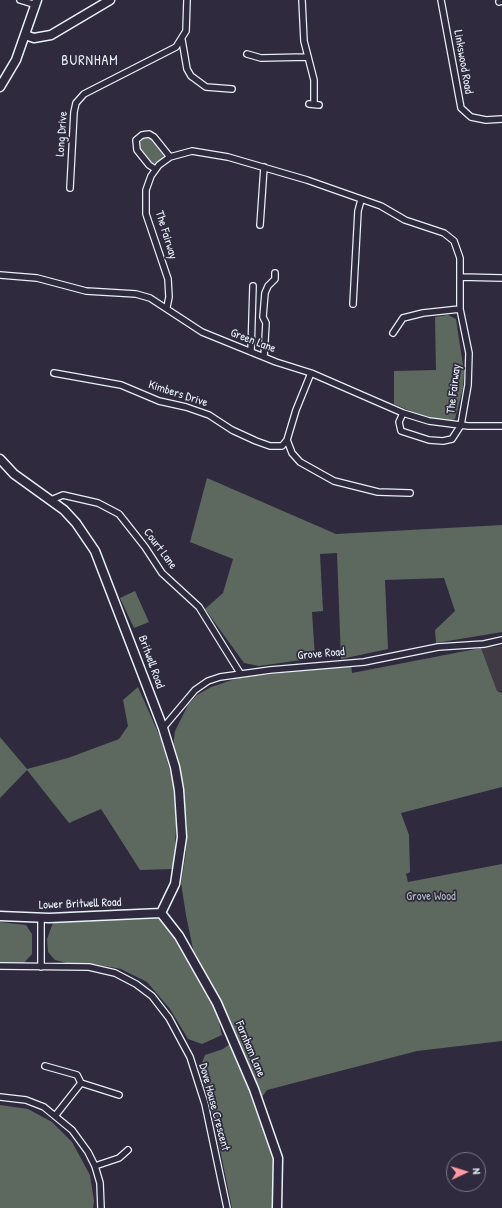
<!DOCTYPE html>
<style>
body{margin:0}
#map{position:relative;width:502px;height:1208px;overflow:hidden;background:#2f2a3d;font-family:"Patrick Hand",sans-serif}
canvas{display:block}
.north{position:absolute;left:446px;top:1152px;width:40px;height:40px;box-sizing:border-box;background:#2f2a3d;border:1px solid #797a88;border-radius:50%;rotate:86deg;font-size:11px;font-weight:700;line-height:16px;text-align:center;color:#e8f1f8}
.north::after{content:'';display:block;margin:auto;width:14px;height:18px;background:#ff9aa2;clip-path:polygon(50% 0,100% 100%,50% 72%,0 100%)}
</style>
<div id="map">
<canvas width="502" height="1208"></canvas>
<div class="north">N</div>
</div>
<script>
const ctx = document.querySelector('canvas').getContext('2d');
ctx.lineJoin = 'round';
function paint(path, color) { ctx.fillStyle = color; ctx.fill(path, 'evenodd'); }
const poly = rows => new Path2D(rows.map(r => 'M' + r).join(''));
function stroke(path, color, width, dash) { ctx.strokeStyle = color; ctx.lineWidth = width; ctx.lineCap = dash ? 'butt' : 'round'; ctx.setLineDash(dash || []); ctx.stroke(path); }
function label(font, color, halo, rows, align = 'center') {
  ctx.font = font + ' "Patrick Hand",sans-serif'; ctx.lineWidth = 3.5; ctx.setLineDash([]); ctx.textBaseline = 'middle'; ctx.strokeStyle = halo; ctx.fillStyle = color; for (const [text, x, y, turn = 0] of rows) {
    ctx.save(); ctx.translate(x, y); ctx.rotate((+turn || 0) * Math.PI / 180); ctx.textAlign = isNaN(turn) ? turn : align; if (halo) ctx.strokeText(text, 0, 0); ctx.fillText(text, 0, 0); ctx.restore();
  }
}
paint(poly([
 [502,646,502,691,497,691,481,648]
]), '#403a45');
paint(poly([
 [144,138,150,138,163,151,164,157,158,164,151,163,139,149,139,143],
 [448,315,456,319,464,372,463,388,455,419,450,421,427,418,394,404,394,371,436,370,435,317],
 [207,478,336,534,502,525,502,632,436,643,435,630,455,611,444,578,385,580,388,649,341,659,337,553,320,554,323,611,312,612,315,658,259,666,244,663,205,609,223,593,233,559,190,542],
 [135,591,149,622,134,628,120,598],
 [481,648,497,691,502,693,502,787,401,813,409,835,410,872,406,874,408,882,502,864,502,1041,417,1051,267,1090,262,1097,228,1015,194,954,186,915,181,883,186,852,187,825,180,769,173,747,175,731,188,705,197,695,211,687,238,678,351,665,352,673],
 [138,687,161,739,173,782,176,825,174,869,140,870,101,809,69,823,27,770,0,798,0,737,27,769,68,758,119,739,128,726,123,700],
 [130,909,159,915,190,960,215,1005,222,1035,202,1044,188,1039,170,1009,147,982,121,969,94,964,67,963,55,960,48,952,47,939,57,912],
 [0,922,26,925,32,934,32,954,24,963,0,964],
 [231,1043,254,1096,276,1161,272,1208,232,1208,214,1120,200,1068,205,1055,223,1049],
 [0,1105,28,1109,52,1122,72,1142,90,1175,94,1201,93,1208,0,1208]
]), '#5d695f');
const street = poly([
 [20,0,36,5],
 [302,0,304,41,314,80,314,104],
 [441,0,461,108,471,117,486,120,502,119],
 [499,2,502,1],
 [182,40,187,69,191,76,206,87,232,89],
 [247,54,261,58,307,57],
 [309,104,319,105],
 [155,169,149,165,137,150,136,140,142,135,149,134,154,137,170,157],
 [70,188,74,112,76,103,84,94,176,47,186,31,187,0],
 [260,225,264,167],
 [0,275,37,278,86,291,136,294,150,298,202,332,276,362,311,373,403,413,429,421,468,426,502,426],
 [460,277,502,278],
 [353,304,358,211,361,200],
 [167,307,169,297,168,279,146,214,146,190,151,176,159,165,170,157,192,151,228,157,307,180,381,206,405,220,444,233,454,241,460,258,460,309,469,353,468,385,461,425,452,439,443,441,429,440,401,431,399,422,403,413],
 [393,333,403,318,423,313,460,309],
 [251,352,253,286],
 [264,357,266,323,263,317,265,293,268,286,275,279,275,273],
 [54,373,121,385,159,401,186,407,209,415,232,430,256,441,270,446,282,446,287,440,296,410,311,373],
 [287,440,292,453,300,462,334,481,378,492,410,493],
 [51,500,63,495,98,503,119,514,145,547,162,573,199,607,240,673],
 [163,728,195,690,208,681,220,677,270,670,364,662,438,647,484,644,502,640],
 [0,966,89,967,115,973,136,984,152,996,169,1018,190,1057,205,1104,227,1208],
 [41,967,41,918],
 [45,1066,77,1075,81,1083,119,1095],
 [0,1097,26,1100,44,1107,72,1130,88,1152,95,1166,100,1183,101,1208],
 [55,1116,81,1083],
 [95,1166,119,1158,128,1150]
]);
const secondary = poly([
 [25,35,34,38,51,35,110,0],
 [0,87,16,60,37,0],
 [0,459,14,474,64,510,76,523,95,551,163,728,175,767,179,790,182,837,175,884,161,913],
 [161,913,179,936,217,1003,254,1089,278,1158,277,1208],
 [0,916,49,918,161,913]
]);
stroke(street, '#e8f1f8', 8);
stroke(secondary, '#e8f1f8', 11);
stroke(street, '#2f2a3d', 5.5);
stroke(secondary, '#2f2a3d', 8);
label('12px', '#e8f1f8', '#2f2a3d', [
 ["Linkswood Road",463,62,80],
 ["Long Drive",62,134,-86],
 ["The Fairway",166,235,73],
 ["Green Lane",253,341,21],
 ["The Fairway",454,389,-83],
 ["Kimbers Drive",178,394,18],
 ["Court Lane",160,549,53],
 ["Grove Road",321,654,-5],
 ["Britwell Road",151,662,70],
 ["Lower Britwell Road",80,904,-2],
 ["Farnham Lane",250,1049,67],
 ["Dove House Crescent",214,1107,75]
]);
label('12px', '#b0bbbb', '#2f2a3d', [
 ["Grove Wood",431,897]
]);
ctx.letterSpacing = '1px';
label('14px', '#e8f1f8', '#2f2a3d', [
 ["BURNHAM",90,61]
]);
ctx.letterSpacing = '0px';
</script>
